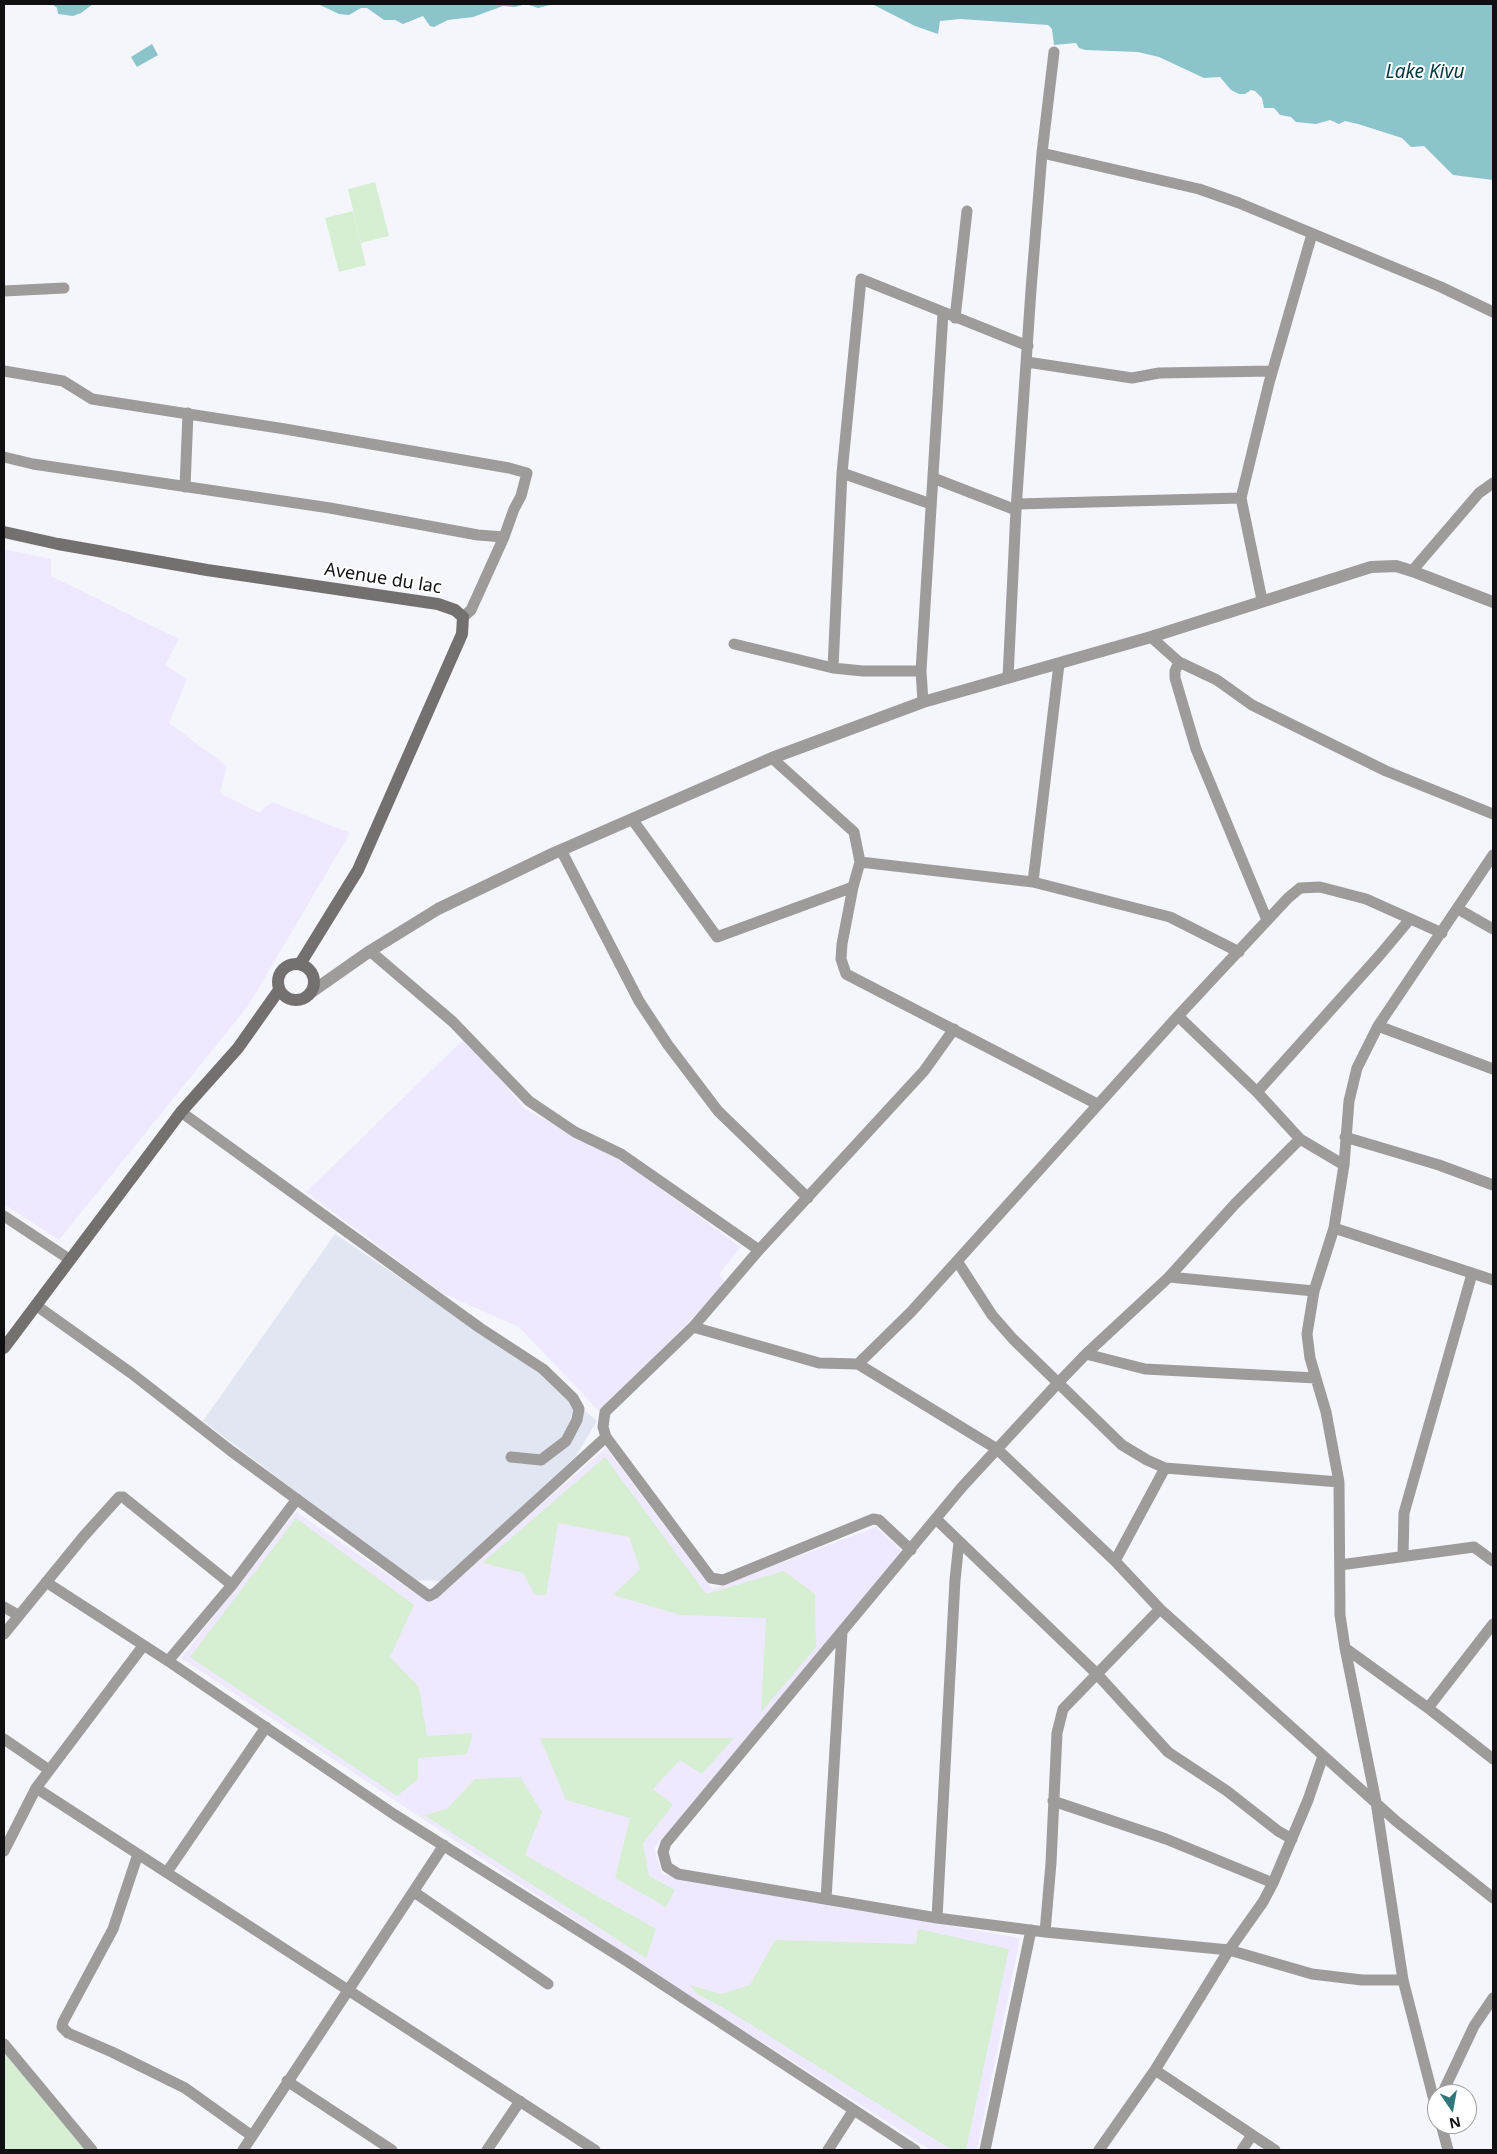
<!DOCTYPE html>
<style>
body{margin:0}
#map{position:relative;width:1497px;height:2154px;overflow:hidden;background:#f4f6fb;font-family:"Noto Sans",sans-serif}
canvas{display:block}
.frame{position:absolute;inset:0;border:5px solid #101012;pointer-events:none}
.north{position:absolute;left:1427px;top:2084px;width:50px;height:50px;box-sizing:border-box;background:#fff;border:1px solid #9f9fa0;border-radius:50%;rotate:168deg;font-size:14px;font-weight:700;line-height:20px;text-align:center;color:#101012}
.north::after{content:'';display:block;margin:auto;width:18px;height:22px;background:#2f797c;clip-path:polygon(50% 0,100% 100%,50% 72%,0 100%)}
</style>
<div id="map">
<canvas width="1497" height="2154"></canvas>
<div class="frame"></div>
<div class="north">N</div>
</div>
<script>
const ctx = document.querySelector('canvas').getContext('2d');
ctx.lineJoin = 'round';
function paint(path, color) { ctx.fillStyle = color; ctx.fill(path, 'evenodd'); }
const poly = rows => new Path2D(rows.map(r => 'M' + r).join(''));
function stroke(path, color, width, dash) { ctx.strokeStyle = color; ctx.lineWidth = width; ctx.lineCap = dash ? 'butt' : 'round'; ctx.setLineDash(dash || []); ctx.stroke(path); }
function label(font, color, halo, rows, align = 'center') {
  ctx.font = font + ' "Noto Sans",sans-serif'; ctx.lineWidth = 4; ctx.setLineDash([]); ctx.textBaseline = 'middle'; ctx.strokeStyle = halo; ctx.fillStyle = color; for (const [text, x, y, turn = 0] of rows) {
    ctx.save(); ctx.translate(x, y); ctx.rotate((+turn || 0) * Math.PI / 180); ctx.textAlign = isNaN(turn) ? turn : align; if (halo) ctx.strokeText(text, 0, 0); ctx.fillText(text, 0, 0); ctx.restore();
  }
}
paint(poly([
 [335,1234,539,1372,597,1421,576,1456,511,1519,442,1581,413,1580,203,1421]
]), '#e2e6f2');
paint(poly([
 [4,549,51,559,51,576,179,639,165,665,187,679,169,723,227,766,220,793,259,813,272,802,350,833,248,1006,59,1240,4,1204],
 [465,1038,525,1109,619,1159,741,1247,719,1274,726,1283,601,1413,519,1327,442,1293,306,1192],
 [606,1448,712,1589,876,1527,903,1552,654,1848,662,1874,701,1883,1020,1938,977,2150,931,2150,663,1979,181,1658,296,1512,424,1599,432,1599]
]), '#eee9ff');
paint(poly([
 [375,182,389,236,361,243,348,189],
 [353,211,366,265,339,272,325,218],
 [605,1457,706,1594,784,1571,815,1594,816,1647,761,1712,766,1618,681,1615,613,1595,640,1569,629,1537,558,1523,546,1595,535,1595,523,1573,482,1563],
 [296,1518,414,1605,390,1657,419,1687,427,1736,473,1733,467,1754,418,1758,418,1779,397,1796,190,1657],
 [540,1738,734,1738,702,1774,680,1760,653,1789,673,1805,643,1843,649,1876,675,1890,666,1907,615,1878,630,1818,566,1800],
 [520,1777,542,1812,525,1855,656,1929,646,1958,424,1815,447,1809,475,1779],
 [918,1929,1009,1949,966,2150,952,2150,729,2011,697,1994,690,1985,722,1994,750,1985,775,1940,916,1944],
 [4,2053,85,2150,4,2150]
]), '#d6efd3');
paint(poly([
 [52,4,93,4,81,13,73,16,58,14,57,8],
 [318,4,554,4,538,8,526,4,515,7,503,6,473,17,448,20,434,27,430,26,423,16,403,24,395,20,384,20,367,8,361,8,349,15,339,14],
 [872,4,1493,4,1493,180,1453,175,1424,146,1411,147,1402,138,1358,124,1345,121,1339,124,1330,120,1316,124,1296,122,1291,117,1280,115,1274,108,1264,108,1262,98,1255,91,1251,90,1245,94,1239,94,1231,90,1220,77,1204,78,1159,57,1138,52,1085,50,1079,48,1076,43,1054,45,1052,29,1048,25,960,19,940,21,938,34,915,26],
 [152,44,158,55,137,67,131,57]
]), '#8cc4cb');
stroke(poly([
 [1042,153,1199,189,1239,203,1441,287,1493,312],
 [4,291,64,288],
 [955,318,967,211],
 [1027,362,1132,378,1159,373,1272,371],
 [4,371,63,381,92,399,285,429,509,468,527,473,521,496,514,509,504,537,471,610,463,617],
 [4,457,33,464,330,508,478,535,504,537],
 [842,473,931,504],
 [933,478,1016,510],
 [185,487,188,413],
 [1017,504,1241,498],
 [1412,571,1479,493,1493,483],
 [1262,600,1241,498,1269,383,1312,234],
 [1151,637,1179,662,1217,680,1252,705,1386,771,1493,814],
 [734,644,833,668,863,671,921,671],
 [1179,662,1175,671,1175,678,1196,749,1267,920],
 [833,668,842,473,861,279,1028,346],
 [1008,678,1016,510,1031,290,1042,153,1054,52],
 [923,702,921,671,943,313],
 [632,819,717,937,853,887,860,862,854,832,772,758],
 [561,850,639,1001,668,1045,718,1111,808,1198],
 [860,862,1033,882,1170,917,1239,952],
 [1033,882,1059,664],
 [853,887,842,944,841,959,846,974,1097,1104],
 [1458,909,1493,929],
 [370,951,453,1022,529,1101,575,1132,621,1154,759,1250],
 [1178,1016,1257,1092,1300,1139,1344,1165],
 [1378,1026,1493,1069],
 [1257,1092,1379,956,1410,919],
 [181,1112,480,1328,543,1369,573,1398,579,1409,577,1420,566,1441,541,1460,511,1457],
 [1345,1137,1439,1165,1493,1185],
 [1300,1139,1235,1204,1169,1277,1086,1354,1058,1383,962,1487,666,1843,663,1852,667,1867,678,1874,937,1918,1045,1932,1229,1950,1312,1974,1362,1980,1403,1980],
 [4,1216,69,1259],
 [1334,1228,1493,1280],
 [957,1261,992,1315,1013,1339,1122,1445,1147,1460,1165,1468,1339,1482],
 [1169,1277,1314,1291],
 [37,1306,131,1373,231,1451,429,1596,435,1593,606,1437,603,1427,605,1412,693,1327,759,1250,924,1071,954,1029],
 [693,1327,819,1363,858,1364,997,1449,1115,1561,1160,1609,1396,1821,1493,1898],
 [1086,1354,1145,1369,1316,1378],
 [858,1364,911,1312,1178,1016,1288,898,1300,888,1320,887,1366,899,1442,933],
 [606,1437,711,1578,723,1580,873,1519,879,1520,911,1550],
 [936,1519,1096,1673,1168,1752,1227,1791,1278,1831,1292,1839],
 [1403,1556,1404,1513,1472,1274],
 [1115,1561,1165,1468],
 [1340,1565,1474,1547,1493,1561],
 [46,1582,168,1661,395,1815,627,1961,915,2150],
 [4,1607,18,1615],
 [4,1634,83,1537,119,1497,123,1497,232,1585],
 [1345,1648,1428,1708,1493,1759],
 [168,1661,232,1585,297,1499],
 [1428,1708,1493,1624],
 [4,1739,49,1770],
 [36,1788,595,2150],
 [1053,1801,1166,1839,1273,1883],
 [4,1851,36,1788,143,1646],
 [138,1854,113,1929,63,2022,62,2027,68,2033,112,2052,185,2088,252,2136],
 [167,1872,266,1727],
 [414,1892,548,1984],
 [826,1899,842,1632],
 [937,1918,955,1580,959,1542],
 [1045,1932,1051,1863,1057,1733,1063,1709,1160,1609],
 [4,2044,92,2150],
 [1155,2070,1275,2150],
 [287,2081,392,2150],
 [1442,2094,1474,2026,1493,1998],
 [1437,2112,1403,1980,1376,1802,1345,1648,1340,1615,1339,1482,1326,1412,1310,1358,1307,1334,1314,1291,1334,1228,1344,1165,1349,1101,1357,1068,1378,1026,1493,855],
 [1441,2124,1448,2150],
 [243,2150,444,1845],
 [487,2150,520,2101],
 [828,2150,853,2111],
 [985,2150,1031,1930],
 [1099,2150,1155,2070,1229,1950,1263,1902,1273,1883,1308,1800,1323,1756],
 [1242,2150,1252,2135]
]), '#9e9b9b', 11);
stroke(poly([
 [310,993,370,951,438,909,552,854,772,758,923,702,1151,637,1371,567,1396,566,1412,571,1493,602]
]), '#9e9b9b', 12);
stroke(poly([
 [4,532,58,544,207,570,438,604,455,610,463,617,462,634,358,870,300,964],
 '278 982a18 18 0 1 1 36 0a18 18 0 1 1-36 0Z',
 [4,1348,181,1112,238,1048,279,990]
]), '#747070', 12);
label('18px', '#101012', '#fff', [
 ["Avenue du lac",383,579,9]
]);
label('italic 19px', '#00373c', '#fff', [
 ["Lake Kivu",1425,73]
]);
</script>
